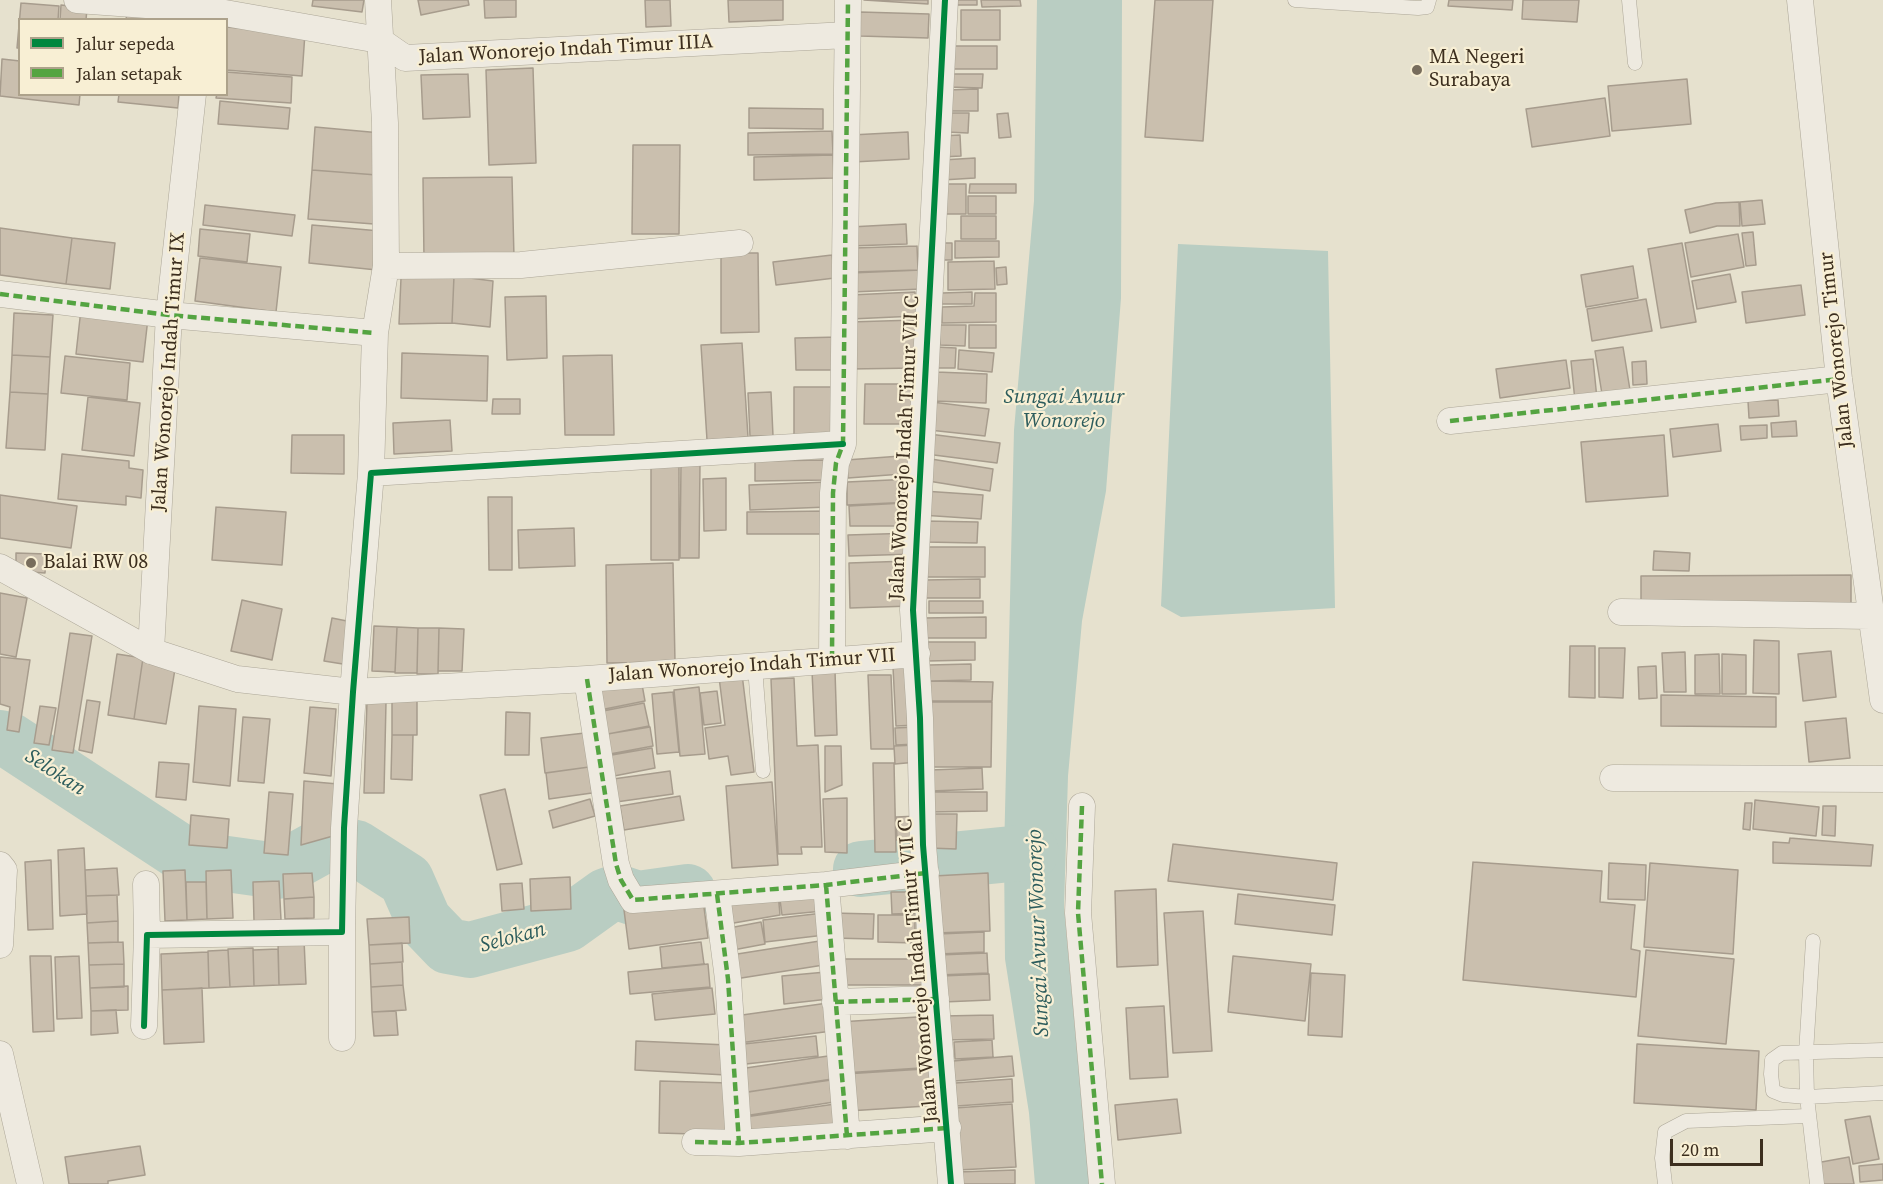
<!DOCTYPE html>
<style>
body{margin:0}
#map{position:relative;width:1883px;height:1184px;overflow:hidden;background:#e6e1ce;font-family:"Source Serif 4",serif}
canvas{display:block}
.legend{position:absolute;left:18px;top:18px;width:210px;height:78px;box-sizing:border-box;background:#f8efd4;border:2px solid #ada28b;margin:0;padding:8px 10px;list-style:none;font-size:18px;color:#3c2e1e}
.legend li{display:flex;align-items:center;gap:12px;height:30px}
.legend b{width:30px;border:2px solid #ada28b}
.scale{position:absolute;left:1670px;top:1139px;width:93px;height:27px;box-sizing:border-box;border:3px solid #3c2e1e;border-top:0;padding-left:8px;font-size:18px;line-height:21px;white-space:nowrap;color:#3c2e1e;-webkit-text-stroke:4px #f8efd4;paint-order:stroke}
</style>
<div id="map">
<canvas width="1883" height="1184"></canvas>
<ul class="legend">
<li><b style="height:8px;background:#00873e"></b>Jalur sepeda</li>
<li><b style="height:8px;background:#54a441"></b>Jalan setapak</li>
</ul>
<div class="scale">20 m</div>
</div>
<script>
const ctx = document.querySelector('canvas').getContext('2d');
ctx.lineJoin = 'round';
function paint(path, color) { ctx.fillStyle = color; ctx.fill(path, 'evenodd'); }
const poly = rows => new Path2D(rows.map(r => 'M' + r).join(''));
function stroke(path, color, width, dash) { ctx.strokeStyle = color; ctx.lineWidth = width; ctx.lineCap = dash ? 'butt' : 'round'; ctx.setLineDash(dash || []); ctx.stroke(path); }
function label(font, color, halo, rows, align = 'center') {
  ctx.font = font + ' "Source Serif 4",serif'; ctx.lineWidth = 4.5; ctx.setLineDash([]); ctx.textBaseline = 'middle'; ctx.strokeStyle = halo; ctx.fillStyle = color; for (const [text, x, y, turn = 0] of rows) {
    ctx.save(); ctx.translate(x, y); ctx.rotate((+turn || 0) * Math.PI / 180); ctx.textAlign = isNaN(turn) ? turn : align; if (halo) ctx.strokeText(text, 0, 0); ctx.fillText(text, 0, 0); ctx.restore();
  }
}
paint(poly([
 [1037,0,1122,0,1121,298,1106,491,1082,621,1068,776,1064,907,1089,1184,1035,1184,1029,1113,1005,959,1004,854,1014,430,1034,201],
 [1178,244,1328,251,1335,608,1181,617,1161,606]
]), '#b9cdc2');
stroke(poly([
 [0,738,9,740,191,859,277,871,324,845,356,848,406,880,424,921,448,946,470,950,567,924,606,896,617,892,638,899,688,892],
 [861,869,1031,852]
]), '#b9cdc2', 56);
const building = poly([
 [313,0,364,0,362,12,312,6,313,0],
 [418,0,468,0,469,5,421,15,418,0],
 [484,0,516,0,516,17,485,18,484,0],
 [645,0,670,0,671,26,646,27,645,0],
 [728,0,783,0,783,20,729,22,728,0],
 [864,0,928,0,928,4,864,0],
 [952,0,977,0,977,5,952,5,952,0],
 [981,0,1020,0,1021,6,982,7,981,0],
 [1155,0,1213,0,1203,141,1145,137,1155,0],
 [1449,0,1513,0,1512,10,1448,6,1449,0],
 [1523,0,1579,0,1577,22,1522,19,1523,0],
 [21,3,59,6,58,20,20,20,20,48,17,48,21,3],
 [61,5,87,8,86,20,60,20,61,5],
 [961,10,1000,10,1000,40,961,40,961,10],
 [127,12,187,20,126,20,127,12],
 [860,12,929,14,928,38,860,36,860,12],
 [226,27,305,33,302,76,226,70,226,27],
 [947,46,997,46,997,69,948,69,947,46],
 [2,59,20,61,20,94,80,94,79,105,0,96,2,59],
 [533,68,536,163,489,165,486,70,533,68],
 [226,72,292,77,291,103,216,98,217,94,226,94,226,72],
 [468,74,470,117,423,119,421,75,468,74],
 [947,74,983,74,982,88,948,87,947,74],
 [1687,79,1691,124,1612,131,1608,86,1687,79],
 [978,89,978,111,946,111,946,90,978,89],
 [119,94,179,94,178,108,118,102,119,94],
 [1605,98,1610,136,1532,147,1526,109,1605,98],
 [220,101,290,108,288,129,218,124,220,101],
 [749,108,823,109,823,129,749,128,749,108],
 [946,113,969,113,968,133,946,132,946,113],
 [1008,113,1011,137,999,138,997,114,1008,113],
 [315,127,381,133,377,175,312,170,315,127],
 [832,131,833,154,748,155,748,133,832,131],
 [908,132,909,159,853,162,851,135,908,132],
 [960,135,961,156,941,157,940,136,960,135],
 [633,145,680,145,679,234,632,234,633,145],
 [833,155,834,178,754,180,754,157,833,155],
 [975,158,975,178,942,180,942,160,975,158],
 [312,170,377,175,374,224,308,219,312,170],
 [512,177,514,258,424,260,423,178,512,177],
 [939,184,966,184,966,214,939,214,939,184],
 [970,184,1016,184,1016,193,969,193,970,184],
 [968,196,996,196,996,214,968,214,968,196],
 [1762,200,1765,224,1742,226,1740,202,1762,200],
 [1739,202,1740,226,1717,226,1690,233,1685,210,1716,203,1739,202],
 [205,205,295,215,292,236,203,225,205,205],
 [961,216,996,216,996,239,961,239,961,216],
 [906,224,907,244,851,246,850,227,906,224],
 [312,225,380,231,377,270,309,263,312,225],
 [0,228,72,238,66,284,0,275,0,228],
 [200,229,250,234,247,262,198,256,200,229],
 [1753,232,1756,265,1746,266,1742,233,1753,232],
 [1738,234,1744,267,1691,277,1685,243,1738,234],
 [72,238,115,243,110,289,66,284,72,238],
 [955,241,999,241,999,257,955,258,955,241],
 [940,243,952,243,952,260,941,260,940,243],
 [1682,243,1696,322,1661,328,1648,249,1682,243],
 [917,246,918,270,854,272,854,248,917,246],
 [721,253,758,253,759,332,721,333,721,253],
 [832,255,835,278,776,285,773,262,832,255],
 [200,258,281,267,276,312,195,301,200,258],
 [994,261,995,289,948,290,948,262,994,261],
 [1633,266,1638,298,1586,307,1581,275,1633,266],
 [1006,267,1007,284,997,285,996,268,1006,267],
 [921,270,922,289,852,292,851,273,921,270],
 [1730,274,1736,302,1697,309,1692,281,1730,274],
 [454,276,452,323,399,324,401,278,454,276],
 [454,276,493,281,490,327,452,323,454,276],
 [1801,285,1805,315,1746,323,1742,292,1801,285],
 [915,292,916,316,851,319,850,295,915,292],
 [972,292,972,304,942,304,942,293,972,292],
 [975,293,996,293,996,322,942,323,942,307,974,306,975,293],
 [546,296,547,358,507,360,505,297,546,296],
 [1646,299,1652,331,1592,341,1587,309,1646,299],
 [81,309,148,318,143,362,76,354,81,309],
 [14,313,53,315,50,357,12,355,14,313],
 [916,320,917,368,850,369,849,322,916,320],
 [940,325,966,325,965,346,940,345,940,325],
 [969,325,996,325,996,348,969,348,969,325],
 [840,337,841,370,796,370,795,338,840,337],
 [742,343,748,437,707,440,701,345,742,343],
 [936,347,956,348,955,368,936,368,936,347],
 [1623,347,1630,390,1602,394,1595,351,1623,347],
 [959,350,994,353,992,372,958,369,959,350],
 [402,353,488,356,487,401,401,398,402,353],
 [12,355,50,357,48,394,10,392,12,355],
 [612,355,614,435,565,435,563,356,612,355],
 [65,356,130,363,127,400,61,393,65,356],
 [1593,359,1597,399,1575,401,1571,361,1593,359],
 [1566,360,1570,388,1500,398,1496,369,1566,360],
 [1646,361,1647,384,1633,385,1632,362,1646,361],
 [936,372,987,374,986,403,934,401,936,372],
 [865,384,917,384,917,424,864,424,865,384],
 [794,387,842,387,842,440,794,441,794,387],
 [10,392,48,394,45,450,6,448,10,392],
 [771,392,773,436,750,436,748,393,771,392],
 [88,397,140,403,134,456,82,450,88,397],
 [493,399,520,399,520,414,492,414,493,399],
 [1778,400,1779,416,1749,418,1748,401,1778,400],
 [932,402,989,409,985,436,929,430,932,402],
 [450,420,452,451,394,454,393,423,450,420],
 [1796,421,1797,436,1772,437,1771,423,1796,421],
 [1718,424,1721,451,1673,457,1670,429,1718,424],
 [1767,425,1767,438,1741,440,1740,426,1767,425],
 [929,434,1000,443,997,463,926,454,929,434],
 [292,435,344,435,344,474,291,473,292,435],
 [1664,435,1668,496,1586,502,1581,442,1664,435],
 [62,454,129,461,129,468,143,470,141,498,126,496,126,505,58,499,62,454],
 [915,455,916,473,848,478,846,460,915,455],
 [925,458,993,469,990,491,922,480,925,458],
 [827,460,827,480,755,481,755,461,827,460],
 [651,463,679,463,679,560,651,560,651,463],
 [681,463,700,463,699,558,680,558,681,463],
 [726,478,726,530,704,531,703,479,726,478],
 [912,479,913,502,847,505,847,482,912,479],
 [828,482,828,507,750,510,749,485,828,482],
 [923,491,983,495,981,519,921,515,923,491],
 [0,495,77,506,71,548,0,538,0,495],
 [488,497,512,497,512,570,489,570,488,497],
 [904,503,904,526,850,526,849,506,904,503],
 [216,507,286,512,282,565,212,560,216,507],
 [829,511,829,534,747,534,747,512,829,511],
 [925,521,978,522,977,543,925,542,925,521],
 [574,528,575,566,519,568,518,530,574,528],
 [914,533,915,554,849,556,848,535,914,533],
 [923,547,985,547,985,577,923,577,923,547],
 [1654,551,1690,553,1689,571,1653,570,1654,551],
 [16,553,46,554,45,573,16,571,16,553],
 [909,561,911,606,850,608,849,563,909,561],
 [673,563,675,662,607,663,606,565,673,563],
 [1851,575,1851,604,1641,605,1641,576,1851,575],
 [980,579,980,598,926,598,925,580,980,579],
 [0,593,27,598,16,657,0,654,0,593],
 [242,600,282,609,272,660,231,651,242,600],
 [929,601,983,601,983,613,929,613,929,601],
 [986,617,986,638,924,638,924,618,986,617],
 [332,618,357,623,349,665,324,661,332,618],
 [374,626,397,627,395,672,372,671,374,626],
 [397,627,418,628,417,673,395,673,397,627],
 [418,628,439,628,438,674,417,674,418,628],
 [439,628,464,629,462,671,438,671,439,628],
 [70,633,92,636,73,753,52,750,70,633],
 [1754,640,1779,641,1779,694,1753,693,1754,640],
 [928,642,975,642,975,660,927,661,928,642],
 [1570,646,1595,646,1595,698,1569,697,1570,646],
 [1599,648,1625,648,1623,698,1599,697,1599,648],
 [1831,651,1836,697,1803,701,1798,654,1831,651],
 [1685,652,1686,692,1664,692,1662,653,1685,652],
 [117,654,143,658,134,719,108,715,117,654],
 [1719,654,1720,694,1695,694,1695,655,1719,654],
 [1722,654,1746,655,1746,694,1722,694,1722,654],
 [0,657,30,660,19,732,7,730,10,707,0,704,0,657],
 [143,658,176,663,166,724,134,719,143,658],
 [971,664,971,680,930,681,929,665,971,664],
 [915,666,918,725,896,726,893,667,915,666],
 [1656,666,1657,698,1639,699,1638,667,1656,666],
 [812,671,835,671,837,735,815,736,812,671],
 [742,674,754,772,731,775,728,756,709,759,705,728,725,725,719,677,742,674],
 [868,675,891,675,894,749,871,749,868,675],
 [794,678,797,746,818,745,822,847,801,847,802,854,778,854,771,679,794,678],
 [641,679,645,701,600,710,596,688,641,679],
 [930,681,993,682,992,701,930,701,930,681],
 [699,687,705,754,680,756,674,690,699,687],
 [717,691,721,723,704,725,700,693,717,691],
 [673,692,679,752,657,754,652,694,673,692],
 [1661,695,1776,697,1776,727,1661,726,1661,695],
 [392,698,417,698,417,735,392,735,392,698],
 [87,700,100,702,92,753,79,750,87,700],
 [367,701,386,702,384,793,364,793,367,701],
 [930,702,992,702,991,767,930,767,930,702],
 [644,703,649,726,608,734,603,711,644,703],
 [40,706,56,708,49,745,34,743,40,706],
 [199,706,236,709,230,786,193,782,199,706],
 [310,707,336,709,331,776,304,773,310,707],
 [506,712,530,713,529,755,505,755,506,712],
 [243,717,270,719,264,783,238,781,243,717],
 [1846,718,1850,758,1809,762,1805,722,1846,718],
 [650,727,653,746,610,754,607,734,650,727],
 [916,727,917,744,896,745,895,728,916,727],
 [585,733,589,767,545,773,541,738,585,733],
 [392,735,413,735,412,780,391,779,392,735],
 [916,745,917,762,895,764,894,746,916,745],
 [825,746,841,746,842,785,825,792,825,746],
 [652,748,655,768,609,777,606,756,652,748],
 [159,762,189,764,186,800,156,797,159,762],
 [873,763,894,763,896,852,875,852,873,763],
 [589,767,592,793,549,799,546,773,589,767],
 [982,768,983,789,931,791,930,770,982,768],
 [670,771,673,794,616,802,613,779,670,771],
 [304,781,338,784,333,836,301,845,304,781],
 [772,782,778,865,732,868,726,786,772,782],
 [505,789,522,864,497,870,480,795,505,789],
 [269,792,293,794,288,855,264,853,269,792],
 [930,792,987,792,987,811,930,812,930,792],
 [680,796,684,820,624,830,620,806,680,796],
 [847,798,847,853,825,852,823,799,847,798],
 [590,799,595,816,553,828,549,811,590,799],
 [1755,800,1819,807,1816,836,1753,829,1755,800],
 [1745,803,1752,803,1750,830,1743,829,1745,803],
 [1823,806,1836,806,1835,836,1822,835,1823,806],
 [930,814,957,814,956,849,929,848,930,814],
 [191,815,229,819,227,848,189,845,191,815],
 [919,816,920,839,897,840,896,817,919,816],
 [1790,838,1873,845,1871,866,1773,863,1773,842,1789,843,1790,838],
 [1173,844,1337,863,1333,900,1168,881,1173,844],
 [84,848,87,914,60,916,58,850,84,848],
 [51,860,53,929,28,930,25,862,51,860],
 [1473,862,1602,871,1600,902,1635,905,1631,949,1640,951,1636,997,1463,980,1473,862],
 [1609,863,1646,865,1645,900,1608,899,1609,863],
 [1650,863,1738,870,1733,954,1644,947,1650,863],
 [117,868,119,895,86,896,85,870,117,868],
 [185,870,187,920,165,921,163,871,185,870],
 [231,870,233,918,207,919,206,871,231,870],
 [312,873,314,897,284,899,283,874,312,873],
 [988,873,990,931,936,933,934,876,988,873],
 [570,877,571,909,531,911,530,879,570,877],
 [279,881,281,920,254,921,253,882,279,881],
 [186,882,206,882,207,919,187,920,186,882],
 [522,883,524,909,502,911,500,884,522,883],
 [821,888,823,911,782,915,779,892,821,888],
 [1156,889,1158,965,1117,967,1115,891,1156,889],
 [778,892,780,915,728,924,724,902,778,892],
 [891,892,919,892,920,913,892,914,891,892],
 [1238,894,1335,905,1332,935,1235,924,1238,894],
 [117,895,118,921,87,923,86,896,117,895],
 [314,897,314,918,285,919,284,899,314,897],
 [703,900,708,938,629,949,624,910,703,900],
 [1203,911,1212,1051,1173,1053,1164,913,1203,911],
 [823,913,825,935,765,942,763,920,823,913],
 [832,913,874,914,873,939,832,938,832,913],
 [878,915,915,915,915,943,878,942,878,915],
 [409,917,410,943,369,945,367,919,409,917],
 [118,921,118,942,88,943,87,923,118,921],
 [761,922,765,944,733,950,729,928,761,922],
 [984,932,984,952,939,954,939,934,984,932],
 [304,940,306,984,279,985,278,941,304,940],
 [826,940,830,964,735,979,731,955,826,940],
 [123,942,124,964,89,965,88,943,123,942],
 [701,942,704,964,662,968,660,947,701,942],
 [402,943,403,962,370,964,369,945,402,943],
 [253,948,254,986,230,987,228,949,253,948],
 [278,949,279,985,254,986,253,950,278,949],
 [228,950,230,987,209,988,208,951,228,950],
 [1646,950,1734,959,1726,1044,1638,1036,1646,950],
 [208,952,209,988,162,990,161,954,208,952],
 [987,953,988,973,939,975,939,955,987,953],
 [30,956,51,956,54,1031,33,1032,30,956],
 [79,956,82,1018,57,1019,55,957,79,956],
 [1233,956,1311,964,1305,1021,1228,1012,1233,956],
 [835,959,927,959,927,985,835,985,835,959],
 [402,962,403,985,371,987,370,964,402,962],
 [124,964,124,987,90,988,89,965,124,964],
 [708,964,710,987,630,994,628,972,708,964],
 [826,972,829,999,784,1004,782,976,826,972],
 [1311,973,1345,975,1342,1037,1308,1035,1311,973],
 [989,974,990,1000,943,1002,941,976,989,974],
 [403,985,406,1010,372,1012,371,987,403,985],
 [128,986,128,1010,91,1011,90,988,128,986],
 [202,988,204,1042,164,1044,162,990,202,988],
 [712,988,715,1014,655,1020,652,994,712,988],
 [828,1003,832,1031,739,1043,735,1016,828,1003],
 [1164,1006,1168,1077,1130,1079,1126,1008,1164,1006],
 [116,1010,118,1033,91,1035,91,1011,116,1010],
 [396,1011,398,1035,374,1036,372,1012,396,1011],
 [993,1015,994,1039,944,1040,943,1016,993,1015],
 [933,1016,936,1067,843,1073,839,1022,933,1016],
 [816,1036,818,1056,737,1065,735,1045,816,1036],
 [992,1040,993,1057,955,1059,954,1042,992,1040],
 [636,1041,728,1045,726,1075,635,1070,636,1041],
 [1637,1044,1759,1051,1756,1110,1634,1103,1637,1044],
 [828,1056,832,1079,742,1093,739,1069,828,1056],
 [1012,1056,1014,1076,955,1081,953,1061,1012,1056],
 [940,1068,943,1105,848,1111,845,1074,940,1068],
 [1012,1079,1013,1102,957,1106,955,1083,1012,1079],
 [831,1080,834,1102,744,1116,740,1093,831,1080],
 [660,1081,730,1083,729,1135,659,1133,660,1081],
 [1177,1099,1181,1133,1118,1140,1115,1105,1177,1099],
 [835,1104,838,1126,748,1139,745,1117,835,1104],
 [1012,1104,1016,1167,958,1170,955,1108,1012,1104],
 [1870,1116,1879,1159,1853,1164,1845,1120,1870,1116],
 [140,1146,145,1175,108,1181,108,1184,69,1184,65,1157,140,1146],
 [1849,1157,1854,1184,1820,1184,1816,1163,1849,1157],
 [1883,1164,1883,1180,1860,1182,1859,1166,1883,1164],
 [1015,1170,1015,1184,959,1184,958,1172,1015,1170]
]);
paint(building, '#cabfae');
stroke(building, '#a79c8d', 1.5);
const lane = poly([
 [1295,0,1418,8,1427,7,1429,0],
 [1629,0,1635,63],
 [755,667,763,771],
 [1813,941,1806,1053,1807,1097,1817,1184],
 [1883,1050,1782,1053,1772,1060,1771,1074,1773,1091,1783,1095,1807,1097,1883,1093],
 [1665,1184,1662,1158,1665,1132,1686,1121,1807,1116]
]);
const street = poly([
 [77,0,202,9,379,40,405,58,847,35],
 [945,0,913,610,920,718,923,845,951,1184],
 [1800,0,1839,379,1883,700],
 [386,266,521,265,740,243],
 [0,294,169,315,375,333],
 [1450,421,1839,379],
 [371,473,375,333,386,266,385,123,378,0],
 [0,567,151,651,237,679,353,692,587,679,917,654],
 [1621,612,1870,616],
 [151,651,169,315,193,94],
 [832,660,833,493,836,463,843,444,848,0],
 [587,679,616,864,621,880,633,900,826,885,926,873],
 [1613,778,1883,779],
 [1082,806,1078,913,1102,1184],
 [0,865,4,870,0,945],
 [146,884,147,935],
 [826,885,847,1136],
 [717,894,728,979,739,1143],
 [342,932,342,1038],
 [835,1002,936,999],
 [144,1026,147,935,342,932,344,828,353,692,371,473,843,444],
 [0,1054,30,1184],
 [695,1142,739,1143,948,1128]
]);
stroke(lane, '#aca697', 15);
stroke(street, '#aca697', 27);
stroke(lane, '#eeeae0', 14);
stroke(street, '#eeeae0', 26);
stroke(poly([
 [0,294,169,315,375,333],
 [1450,421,1839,379],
 [832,660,833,493,836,463,843,444,848,0],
 [587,679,616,864,621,880,633,900,826,885,926,873],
 [1082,806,1078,913,1102,1184],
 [826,885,847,1136],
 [717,894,728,979,739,1143],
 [835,1002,936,999],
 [695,1142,739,1143,948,1128]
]), '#54a441', 4.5, [9, 4.5]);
stroke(poly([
 [945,0,913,610,920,718,923,845,951,1184],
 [144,1026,147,935,342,932,344,828,353,692,371,473,843,444]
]), '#00873e', 6);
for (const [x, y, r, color] of [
 [1417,70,6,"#786d5c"],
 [31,563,6,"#786d5c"]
]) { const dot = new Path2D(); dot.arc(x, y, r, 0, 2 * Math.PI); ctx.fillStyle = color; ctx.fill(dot); stroke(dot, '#f8efd4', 2); }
label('20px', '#3c2e1e', '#f8efd4', [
 ["Jalan Wonorejo Indah Timur IIIA",566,50,-3],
 ["Jalan Wonorejo Timur",1837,350,-96],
 ["Jalan Wonorejo Indah Timur IX",169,372,-86],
 ["Jalan Wonorejo Indah Timur VII C",905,448,-87],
 ["Jalan Wonorejo Indah Timur VII",752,666,-4],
 ["Jalan Wonorejo Indah Timur VII C",919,971,-95]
]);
label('20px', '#3c2e1e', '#f8efd4', [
 ["MA Negeri",1429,58],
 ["Surabaya",1429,81],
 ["Balai RW 08",43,563]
], 'left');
label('italic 21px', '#2c5c5c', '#f8efd4', [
 ["Sungai Avuur",1064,398],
 ["Wonorejo",1064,422],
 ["Selokan",55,773,33],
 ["Sungai Avuur Wonorejo",1039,933,-92],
 ["Selokan",513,938,-15]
]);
</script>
